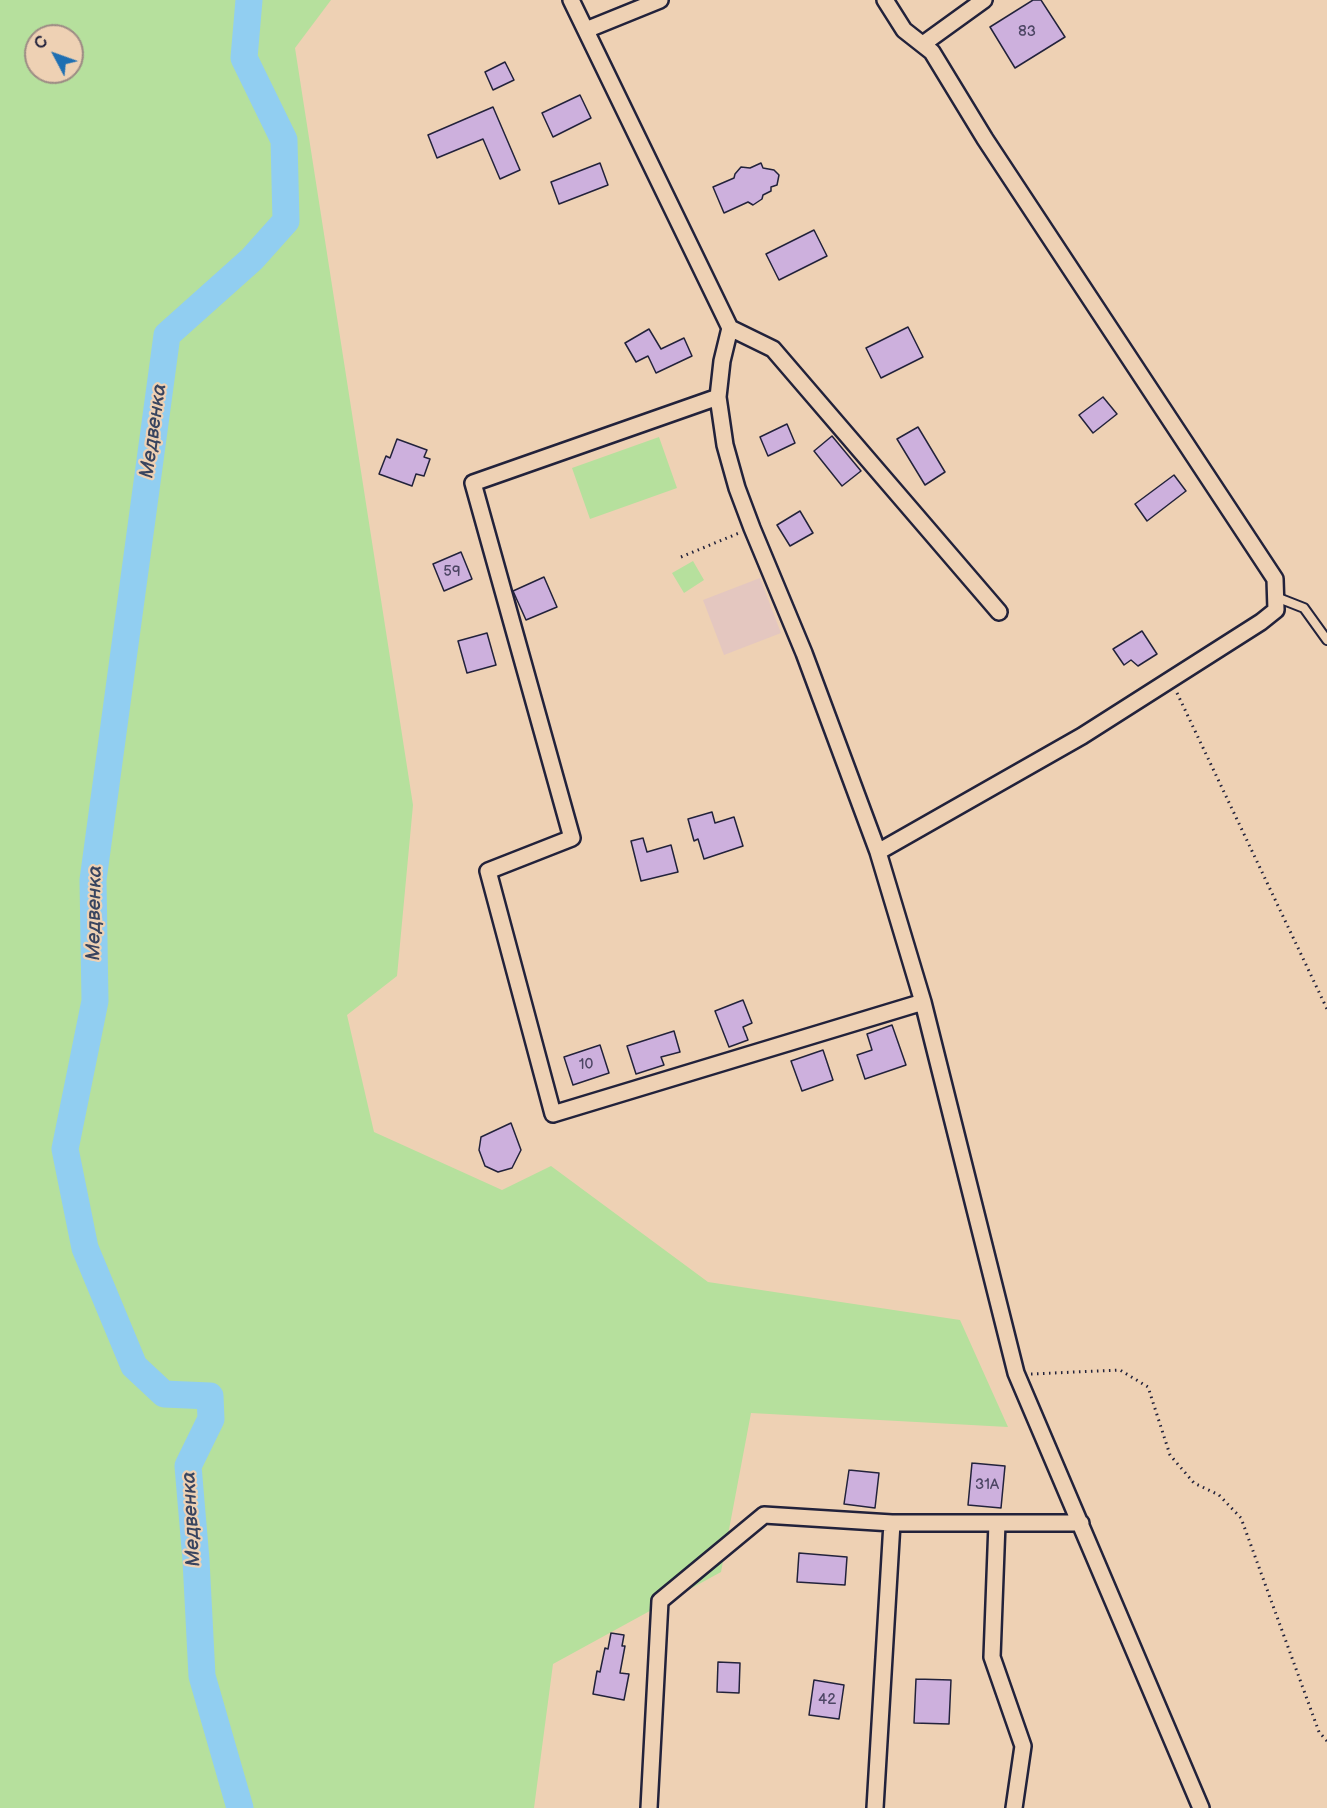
<!DOCTYPE html>
<meta charset="utf-8">
<style>
body{margin:0}
#map{position:relative;width:1327px;height:1808px;overflow:hidden;background:#eed1b4;font-family:"Balsamiq Sans",sans-serif}
canvas{display:block}
.north{position:absolute;left:24px;top:24px;width:60px;height:60px;box-sizing:border-box;background:#eed1b4;border:2px solid #9c8b84;border-radius:50%;rotate:311deg;font-size:16px;font-weight:700;line-height:24px;text-align:center;color:#22223b}
.north::after{content:'';display:block;margin:auto;width:21px;height:27px;background:#1f6fb2;clip-path:polygon(50% 0,100% 100%,50% 72%,0 100%)}
</style>
<div id="map">
<canvas width="1327" height="1808"></canvas>
<div class="north">С</div>
</div>
<script>
const ctx = document.querySelector('canvas').getContext('2d');
ctx.lineJoin = 'round';
function paint(path, color) { ctx.fillStyle = color; ctx.fill(path, 'evenodd'); }
const poly = rows => new Path2D(rows.map(r => 'M' + r).join(''));
function stroke(path, color, width, dash) { ctx.strokeStyle = color; ctx.lineWidth = width; ctx.lineCap = dash ? 'butt' : 'round'; ctx.setLineDash(dash || []); ctx.stroke(path); }
function label(font, color, halo, rows, align = 'center') {
  ctx.font = font + ' "Balsamiq Sans",sans-serif'; ctx.lineWidth = 4.5; ctx.setLineDash([]); ctx.textBaseline = 'middle'; ctx.strokeStyle = halo; ctx.fillStyle = color; for (const [text, x, y, turn = 0] of rows) {
    ctx.save(); ctx.translate(x, y); ctx.rotate((+turn || 0) * Math.PI / 180); ctx.textAlign = isNaN(turn) ? turn : align; if (halo) ctx.strokeText(text, 0, 0); ctx.fillText(text, 0, 0); ctx.restore();
  }
}
paint(poly([
 [760,578,781,633,724,655,703,600]
]), '#e4c7c0');
paint(poly([
 [0,0,331,0,295,48,413,805,397,976,347,1015,374,1132,502,1190,551,1166,708,1282,960,1320,1008,1427,751,1413,721,1572,553,1664,534,1808,0,1808],
 [36,36,72,36,72,72,36,72],
 [659,437,677,488,590,519,572,468],
 [693,561,704,580,684,593,672,573]
]), '#b6e09d');
stroke(poly([
 [240,1808,202,1676,196,1560,188,1466,211,1419,210,1396,164,1394,134,1366,85,1248,65,1149,95,1001,93,880,167,335,252,259,286,221,284,140,244,58,249,0]
]), '#91cef1', 27);
const building = poly([
 [1033,0,1041,0,1065,37,1015,68,990,27,1033,0],
 [505,62,514,80,493,90,485,72,505,62],
 [580,95,591,118,553,137,542,113,580,95],
 [493,107,520,170,500,179,483,139,437,158,428,135,493,107],
 [600,163,608,185,559,204,551,182,600,163],
 [761,163,763,168,774,170,779,175,777,185,771,187,771,191,763,195,762,199,753,205,748,202,724,213,713,187,734,178,735,174,741,167,750,168,761,163],
 [814,230,827,256,779,280,766,254,814,230],
 [908,327,923,357,881,378,866,348,908,327],
 [649,329,661,349,684,338,692,356,656,373,648,356,636,362,625,343,649,329],
 [1103,397,1117,414,1093,433,1079,415,1103,397],
 [787,424,795,443,768,456,760,437,787,424],
 [918,427,945,472,925,485,897,439,918,427],
 [832,436,861,471,842,486,814,451,832,436],
 [397,439,427,450,424,457,430,459,424,476,416,474,412,486,379,474,386,456,390,458,397,439],
 [1174,475,1186,491,1147,521,1135,504,1174,475],
 [800,511,813,533,790,546,777,525,800,511],
 [461,552,472,579,444,591,433,564,461,552],
 [544,577,557,607,526,620,513,591,544,577],
 [1142,631,1157,654,1138,666,1131,660,1124,665,1113,649,1142,631],
 [487,633,496,665,467,673,458,641,487,633],
 [712,812,715,823,734,817,743,846,704,859,698,839,694,841,688,819,712,812],
 [643,838,647,852,671,845,678,872,641,881,631,841,643,838],
 [743,1000,752,1023,743,1027,748,1040,729,1047,715,1011,743,1000],
 [892,1025,906,1065,865,1079,857,1055,872,1050,867,1034,892,1025],
 [674,1031,680,1052,661,1057,664,1065,636,1074,627,1046,674,1031],
 [600,1045,609,1073,573,1085,564,1057,600,1045],
 [823,1050,833,1080,802,1091,791,1061,823,1050],
 [511,1123,521,1150,512,1168,498,1172,485,1166,479,1150,481,1137,511,1123],
 [972,1463,1005,1466,1001,1508,968,1505,972,1463],
 [849,1470,879,1473,875,1508,844,1504,849,1470],
 [799,1553,847,1557,845,1585,797,1582,799,1553],
 [611,1633,624,1635,622,1646,625,1646,620,1673,629,1674,624,1700,593,1694,597,1671,600,1672,605,1648,608,1649,611,1633],
 [718,1662,740,1663,739,1693,717,1692,718,1662],
 [916,1679,951,1680,949,1724,914,1723,916,1679],
 [814,1680,844,1685,839,1719,809,1715,814,1680]
]);
paint(building, '#cdb0dd');
stroke(building, '#22223b', 1.5);
const lane = poly([
 [1276,597,1304,608,1327,640]
]);
const street = poly([
 [571,0,730,328,722,361,718,397,725,445,737,488,752,528,804,653,878,852,923,1002,1016,1373,1201,1808],
 [586,30,660,0],
 [923,44,984,0],
 [730,328,773,349,999,612],
 [718,397,473,483,572,838,488,871,553,1114,923,1002],
 [878,852,1082,736,1261,622,1276,610,1275,579,985,139,932,52,904,30,885,0],
 [997,1523,992,1657,1023,1746,1014,1808],
 [649,1808,660,1601,764,1515,892,1523],
 [875,1808,892,1523,1081,1523]
]);
stroke(lane, '#22223b', 12);
stroke(street, '#22223b', 20);
stroke(poly([
 [681,557,739,533],
 [1177,693,1327,1009],
 [1031,1374,1120,1370,1148,1387,1170,1455,1194,1483,1219,1495,1241,1518,1319,1732,1327,1741]
]), '#22223b', 3, [1.5, 4.5]);
stroke(lane, '#eed1b4', 8);
stroke(street, '#eed1b4', 15);
label('15px', '#4d4664', null, [
 ["83",1027,32],
 ["59",452,572],
 ["10",586,1065],
 ["31А",987,1485],
 ["42",827,1700]
]);
label('italic 20px', '#38445f', '#eed1b4', [
 ["Медвенка",154,431,-82],
 ["Медвенка",95,913,-89],
 ["Медвенка",192,1519,-93]
]);
</script>
